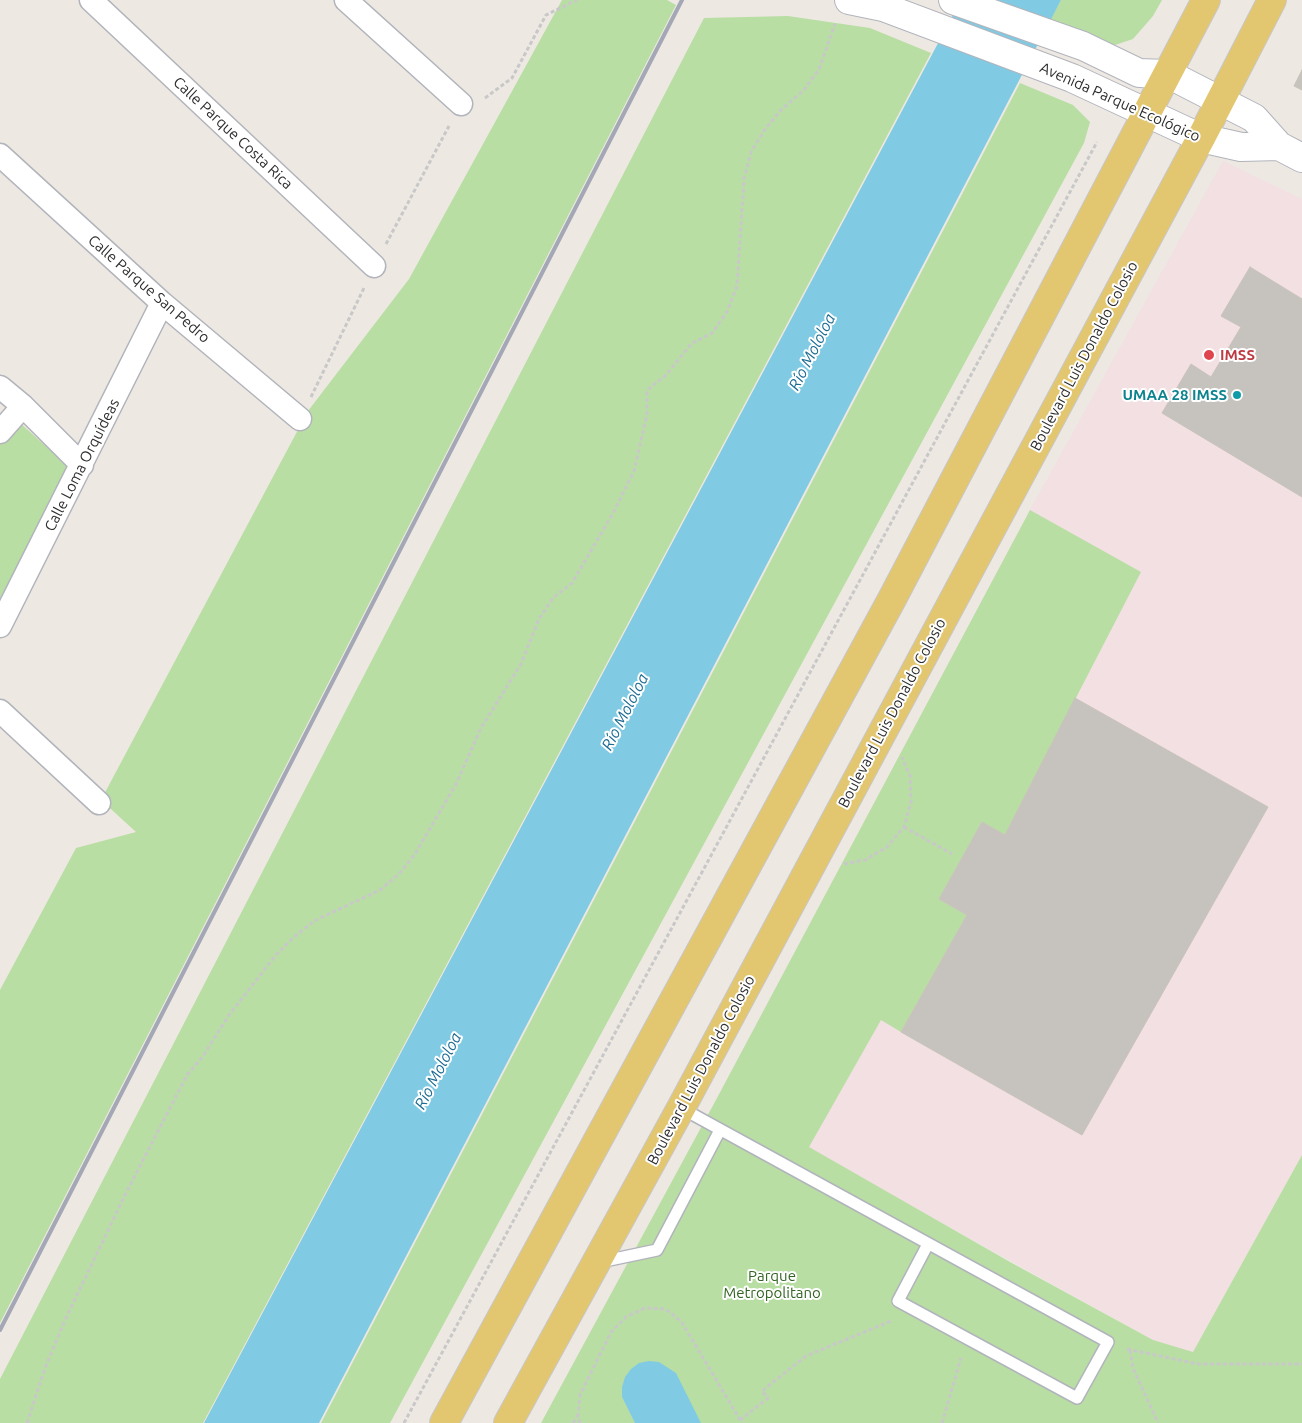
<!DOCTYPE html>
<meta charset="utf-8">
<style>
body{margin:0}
canvas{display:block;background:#ede8e2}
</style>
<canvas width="1302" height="1423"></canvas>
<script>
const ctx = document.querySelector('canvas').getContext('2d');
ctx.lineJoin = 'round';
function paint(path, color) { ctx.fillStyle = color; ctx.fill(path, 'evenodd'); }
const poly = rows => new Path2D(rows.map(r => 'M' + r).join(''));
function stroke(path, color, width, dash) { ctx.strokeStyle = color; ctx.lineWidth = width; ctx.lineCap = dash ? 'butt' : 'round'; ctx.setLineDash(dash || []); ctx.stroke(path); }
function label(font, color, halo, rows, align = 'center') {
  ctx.font = font + ' Ubuntu,sans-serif'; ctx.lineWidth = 4; ctx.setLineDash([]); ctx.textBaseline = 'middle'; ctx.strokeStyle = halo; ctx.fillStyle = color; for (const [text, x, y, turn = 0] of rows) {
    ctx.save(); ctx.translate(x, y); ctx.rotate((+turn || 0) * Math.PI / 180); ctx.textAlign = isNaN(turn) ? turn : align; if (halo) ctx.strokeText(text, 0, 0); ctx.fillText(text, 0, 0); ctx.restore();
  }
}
paint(poly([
 [1223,161,1302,199,1302,1155,1193,1352,1153,1340,717,1098,1030,510]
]), '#f2e0e2');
paint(poly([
 [562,0,667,0,676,5,0,1323,0,990,76,848,136,832,101,800,308,411,409,279],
 [1061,0,1162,0,1153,16,1133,39,1115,45,1097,43,1047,25],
 [788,16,870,28,931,53,203,1423,0,1423,0,1379,704,18],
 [1020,83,1073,105,1090,122,1084,143,390,1423,321,1423],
 [19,422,70,468,0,598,0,442],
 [1030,510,1141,572,1005,835,982,822,939,899,967,915,901,1032,881,1020,809,1147,1010,1262,1153,1340,1193,1352,1302,1155,1302,1423,541,1423,717,1098]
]), '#b9dea4');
paint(poly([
 [961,0,1061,0,319,1423,204,1423],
 [649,1361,659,1362,676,1373,701,1423,635,1423,622,1397,622,1387,625,1377,631,1369,639,1363]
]), '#80cbe3');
const building = poly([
 [1302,70,1302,90,1294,86,1302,70],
 [1250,267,1302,299,1302,497,1162,413,1191,364,1211,377,1241,327,1221,316,1250,267],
 [1075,698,1268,807,1082,1135,901,1032,967,915,939,899,982,822,1005,835,1075,698]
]);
paint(building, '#c6c2bd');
stroke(building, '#c9c4bb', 1);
const lane = poly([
 [681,1108,1108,1342,1077,1398,898,1301,928,1244],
 [600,1262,657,1250,720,1130]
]);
const street = poly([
 [91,0,374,266],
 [346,0,461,104],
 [0,155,162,303,300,419],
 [0,387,23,406,82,465],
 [0,432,23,406],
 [0,626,162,303],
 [0,711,99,803]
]);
const secondary = poly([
 [849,0,883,7,1072,78,1201,138,1241,147,1279,146],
 [953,0,1083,46,1139,73,1168,74,1254,118,1279,146,1302,158]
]);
const primary = poly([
 [444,1423,892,599,1206,0],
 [508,1423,681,1108,1201,138,1272,0]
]);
stroke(lane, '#b2b4bc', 14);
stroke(street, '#b2b4bc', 25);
stroke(secondary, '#b2b4bc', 30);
stroke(primary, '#c8c8c8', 30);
stroke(poly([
 [485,98,512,78,546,15,577,0],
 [386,244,449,126],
 [311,397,364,288],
 [904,827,952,854],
 [844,864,865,860,887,847,904,827,911,802,910,776,902,757],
 [1127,1349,1198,1364,1302,1364],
 [1130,1350,1133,1368,1158,1423],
 [740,1420,768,1398,762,1391,806,1356,891,1321],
 [27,1423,45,1368,65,1320,124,1197,187,1075,203,1056,229,1015,276,955,294,937,314,921,380,890,399,874,415,854,456,784,481,728,521,664,539,619,553,598,572,583,612,515,634,471,647,414,647,390,666,375,691,344,712,333,727,312,737,286,744,179,751,152,765,129,782,109,804,90,819,69,835,24],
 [404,1423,1097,142],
 [573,1423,578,1415],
 [580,1423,578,1415,580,1395,611,1332,626,1317,645,1308,665,1309,681,1321,742,1423],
 [942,1423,961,1358]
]), '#c8c8c8', 3, [4, 2.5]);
stroke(lane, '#fff', 11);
stroke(street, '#fff', 22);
stroke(secondary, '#fff', 28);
stroke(primary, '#e3c670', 28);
stroke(poly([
 [0,1330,682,0]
]), '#a4a7b5', 4);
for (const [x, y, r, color] of [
 [1209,355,6,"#e0444e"],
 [1237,395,5,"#0f9aa8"]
]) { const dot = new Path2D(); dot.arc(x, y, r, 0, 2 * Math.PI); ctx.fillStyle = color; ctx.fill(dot); stroke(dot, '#fff', 2); }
label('15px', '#2d2d2d', '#fff', [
 ["Avenida Parque Ecológico",1120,102,24],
 ["Calle Parque Costa Rica",233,133,43],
 ["Calle Parque San Pedro",149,289,41],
 ["Boulevard Luis Donaldo Colosio",1084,356,-62],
 ["Calle Loma Orquídeas",82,465,-63],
 ["Boulevard Luis Donaldo Colosio",892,713,-62],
 ["Boulevard Luis Donaldo Colosio",701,1070,-62]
]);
label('bold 15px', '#be3a42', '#fff', [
 ["IMSS",1220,355]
], 'left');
label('bold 15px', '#0d838f', '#fff', [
 ["UMAA 28 IMSS",1227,395]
], 'right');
label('15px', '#326523', '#fff', [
 ["Parque",772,1276],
 ["Metropolitano",772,1293]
]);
label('italic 16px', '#1c6c93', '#fff', [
 ["Río Mololoa",812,352,-63],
 ["Río Mololoa",625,712,-63],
 ["Río Mololoa",438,1071,-63]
]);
</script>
